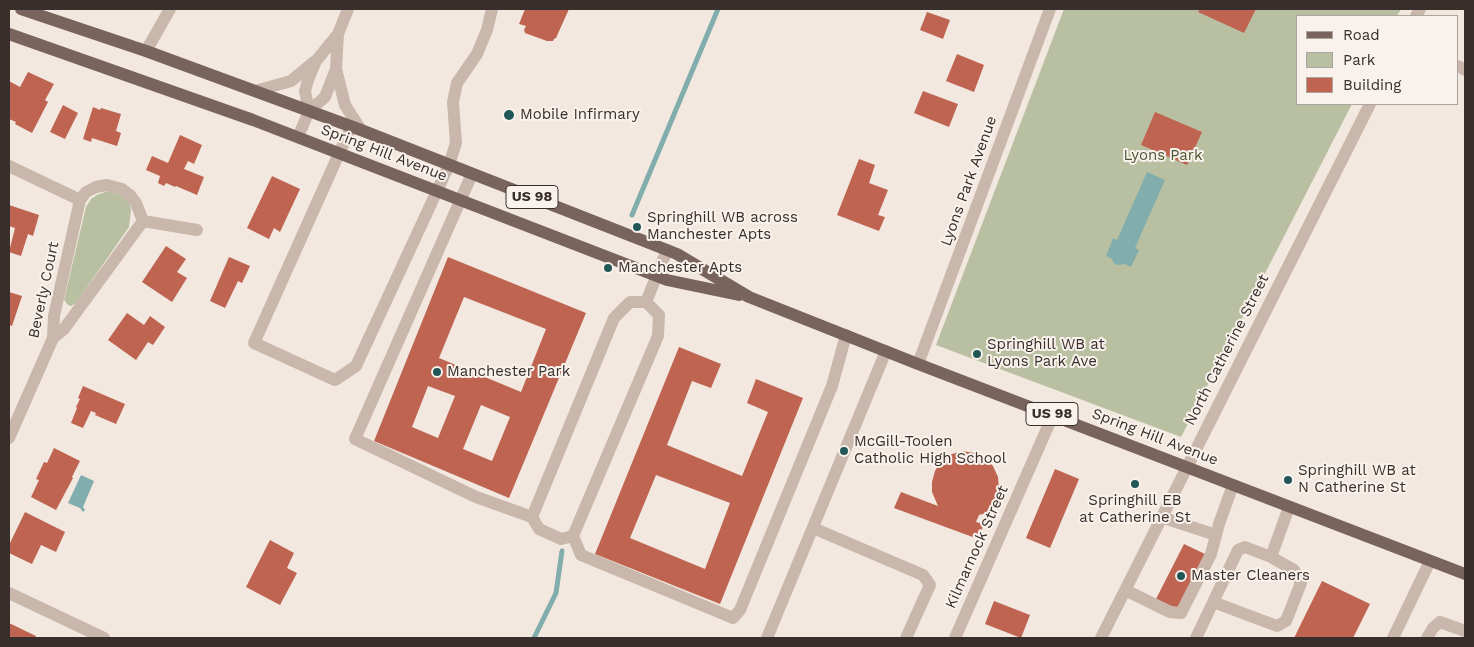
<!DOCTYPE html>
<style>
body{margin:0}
#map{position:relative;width:1474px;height:647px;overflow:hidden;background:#f2e8e0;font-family:"Work Sans",sans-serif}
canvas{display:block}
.frame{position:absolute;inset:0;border:10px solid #382e2b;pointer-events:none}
.legend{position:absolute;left:1296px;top:15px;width:162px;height:90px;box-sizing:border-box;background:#f9f2ec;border:1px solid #aca49f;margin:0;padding:6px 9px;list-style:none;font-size:15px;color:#382e2b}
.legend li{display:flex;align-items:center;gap:10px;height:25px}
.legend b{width:25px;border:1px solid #aca49f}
</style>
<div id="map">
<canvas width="1474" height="647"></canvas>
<div class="frame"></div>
<ul class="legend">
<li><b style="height:6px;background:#79645d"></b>Road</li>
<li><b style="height:14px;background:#b8c0a1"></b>Park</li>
<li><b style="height:14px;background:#be6451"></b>Building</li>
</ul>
</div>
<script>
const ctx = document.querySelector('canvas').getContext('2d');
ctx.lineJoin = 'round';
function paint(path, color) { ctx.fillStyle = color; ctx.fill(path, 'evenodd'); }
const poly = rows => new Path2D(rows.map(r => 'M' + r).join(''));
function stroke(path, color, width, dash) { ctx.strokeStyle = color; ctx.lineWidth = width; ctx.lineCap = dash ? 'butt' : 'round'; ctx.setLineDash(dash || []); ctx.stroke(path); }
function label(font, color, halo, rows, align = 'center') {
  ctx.font = font + ' "Work Sans",sans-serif'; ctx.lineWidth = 4; ctx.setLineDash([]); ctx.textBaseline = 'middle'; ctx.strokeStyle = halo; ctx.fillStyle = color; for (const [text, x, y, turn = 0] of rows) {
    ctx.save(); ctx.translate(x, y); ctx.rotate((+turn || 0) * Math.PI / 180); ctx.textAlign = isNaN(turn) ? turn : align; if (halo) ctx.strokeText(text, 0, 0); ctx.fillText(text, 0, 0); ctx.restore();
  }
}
paint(poly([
 [1064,9,1401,9,1397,16,1298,16,1298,104,1352,104,1181,437,936,345],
 [108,191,122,195,130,204,131,210,129,227,76,303,71,306,68,305,64,300,86,207,91,199,97,195]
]), '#b8c0a1');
paint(poly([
 [1147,172,1165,180,1135,248,1139,250,1131,267,1125,264,1117,265,1114,263,1111,258,1106,256,1113,238,1117,240],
 [81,475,94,481,83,507,85,510,83,512,80,508,68,503]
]), '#81adac');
stroke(poly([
 [632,215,718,9],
 [534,638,556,593,562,551]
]), '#81adac', 5);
paint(poly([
 [525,9,569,9,556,38,554,39,553,41,547,41,525,33,524,30,526,26,519,24],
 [1200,9,1256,9,1244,33,1198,12],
 [927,12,950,20,943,39,920,30],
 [957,54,984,65,974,92,946,81],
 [28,72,54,84,45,100,48,102,32,133,15,124,16,122,9,119,9,81,20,87],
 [923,91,958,104,949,127,914,113],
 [63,105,78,113,65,139,50,132],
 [93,107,100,110,101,108,121,114,116,131,121,133,117,146,92,138,91,142,83,139],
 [1155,112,1202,132,1187,165,1141,145],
 [180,135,202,145,194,164,188,161,184,169,204,177,197,195,176,186,175,187,166,183,164,186,158,183,160,176,146,170,152,156,168,163],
 [859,159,875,165,869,183,888,190,878,215,885,217,879,231,837,215],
 [272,176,300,189,280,232,274,228,269,239,247,228],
 [9,205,39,215,33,236,28,234,21,256,9,252,15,228,9,226],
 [166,246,186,259,177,272,187,278,172,302,142,282],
 [229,257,250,266,242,283,238,281,225,308,210,301],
 [448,257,586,313,509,498,374,441],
 [464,297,546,329,521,392,439,358],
 [428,386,455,396,438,438,412,427],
 [481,405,510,417,492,461,463,449],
 [9,292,22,296,12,326,9,325],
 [127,313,144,325,150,316,165,327,153,345,148,342,136,360,108,340],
 [679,347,721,364,711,388,692,381,667,445,742,476,768,412,747,403,756,379,803,398,720,604,595,554],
 [656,475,730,503,705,569,630,538],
 [83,386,125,404,116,424,95,415,96,413,91,411,83,428,71,423,77,408,76,407,80,399,78,398],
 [54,448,80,461,72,477,73,478,56,510,31,497,39,480,36,479,44,462,47,463],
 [962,451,974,453,984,457,993,466,998,477,999,490,994,503,986,513,979,515,976,522,984,524,978,539,894,508,901,492,938,506,932,492,932,482,935,471,940,462,949,455],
 [1055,469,1079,479,1050,548,1026,538],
 [25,512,65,532,56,552,41,545,32,564,9,553,9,545],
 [270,540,294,553,287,568,297,573,280,605,246,587],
 [1184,544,1205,554,1178,609,1156,599],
 [1322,581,1370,604,1353,638,1294,638],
 [994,601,1030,615,1021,638,985,624],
 [9,623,36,636,35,638,9,638]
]), '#be6451');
stroke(poly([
 [1416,16,1420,9],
 [146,51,170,9],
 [1458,66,1465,70],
 [336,69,345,105,361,130],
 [255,91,291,81,314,62],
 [309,111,305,91,308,80,316,61,338,34,348,9],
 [351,127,254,343,335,380,356,366,449,165,456,143,453,102,457,83,477,54,487,30,492,9],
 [298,137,309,111,325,97,336,69,338,34],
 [9,166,80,200],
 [472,174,355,439,476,497,532,517],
 [143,221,197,230],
 [630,302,646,302,659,315,658,336,573,536,561,539,539,529,532,517,614,318,630,302],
 [646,302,667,250],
 [53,338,64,329,143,221],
 [918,364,1050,9],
 [9,438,53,338,54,316,80,200,86,192,96,187,107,185,122,189,130,195,136,203,143,221],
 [1161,517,1216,535],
 [813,528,923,575,930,585,906,638],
 [573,536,581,555,733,618,740,610,832,386,846,335],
 [1125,590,1170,612,1181,613,1211,554,1219,524,1233,485],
 [9,593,104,638],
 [1213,602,1277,626,1286,621,1301,583,1294,570,1271,557],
 [767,638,886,351],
 [955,638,1053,415],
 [1101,638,1370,104],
 [1196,638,1238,550,1245,547,1271,557,1289,507],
 [1393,638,1430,561],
 [1427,638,1433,628,1440,622,1465,631]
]), '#c9b7ac', 12);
stroke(poly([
 [21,9,146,51,361,130,667,250,677,254,749,297,918,364,1465,574],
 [9,34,253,120,667,280,739,295]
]), '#79645d', 12);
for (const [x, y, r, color] of [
 [509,115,6,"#225757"],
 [637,227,5,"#225757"],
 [608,268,5,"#225757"],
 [977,354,5,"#225757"],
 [437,372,5,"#225757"],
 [844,451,5,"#225757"],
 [1288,480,5,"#225757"],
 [1135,484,5,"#225757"],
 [1181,576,5,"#225757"]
]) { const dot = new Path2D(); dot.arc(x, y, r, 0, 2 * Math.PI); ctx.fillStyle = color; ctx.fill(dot); stroke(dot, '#f9f2ec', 2); }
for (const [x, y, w] of [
 [532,197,52],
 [1052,414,52]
]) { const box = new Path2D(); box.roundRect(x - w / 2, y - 11.5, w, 23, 4); ctx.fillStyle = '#f9f2ec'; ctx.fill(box); stroke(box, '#382e2b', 1); }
label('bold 14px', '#382e2b', null, [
 ["US 98",532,197],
 ["US 98",1052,414]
]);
label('15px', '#382e2b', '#f9f2ec', [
 ["Mobile Infirmary",520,115],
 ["Springhill WB across",647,218],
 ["Manchester Apts",647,235],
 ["Manchester Apts",618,268],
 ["Springhill WB at",987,345],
 ["Lyons Park Ave",987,362],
 ["Manchester Park",447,372],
 ["McGill-Toolen",854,442],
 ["Catholic High School",854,459],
 ["Springhill WB at",1298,471],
 ["N Catherine St",1298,488],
 ["Springhill EB",1135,501,"center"],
 ["at Catherine St",1135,518,"center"],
 ["Master Cleaners",1191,576]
], 'left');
label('15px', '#382e2b', '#f9f2ec', [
 ["Spring Hill Avenue",384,153,21],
 ["Lyons Park Avenue",969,181,-70],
 ["Beverly Court",44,290,-78],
 ["North Catherine Street",1227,350,-63],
 ["Spring Hill Avenue",1155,437,21],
 ["Kilmarnock Street",977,547,-66]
]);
label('15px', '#4a5530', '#f9f2ec', [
 ["Lyons Park",1163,156]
]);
</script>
